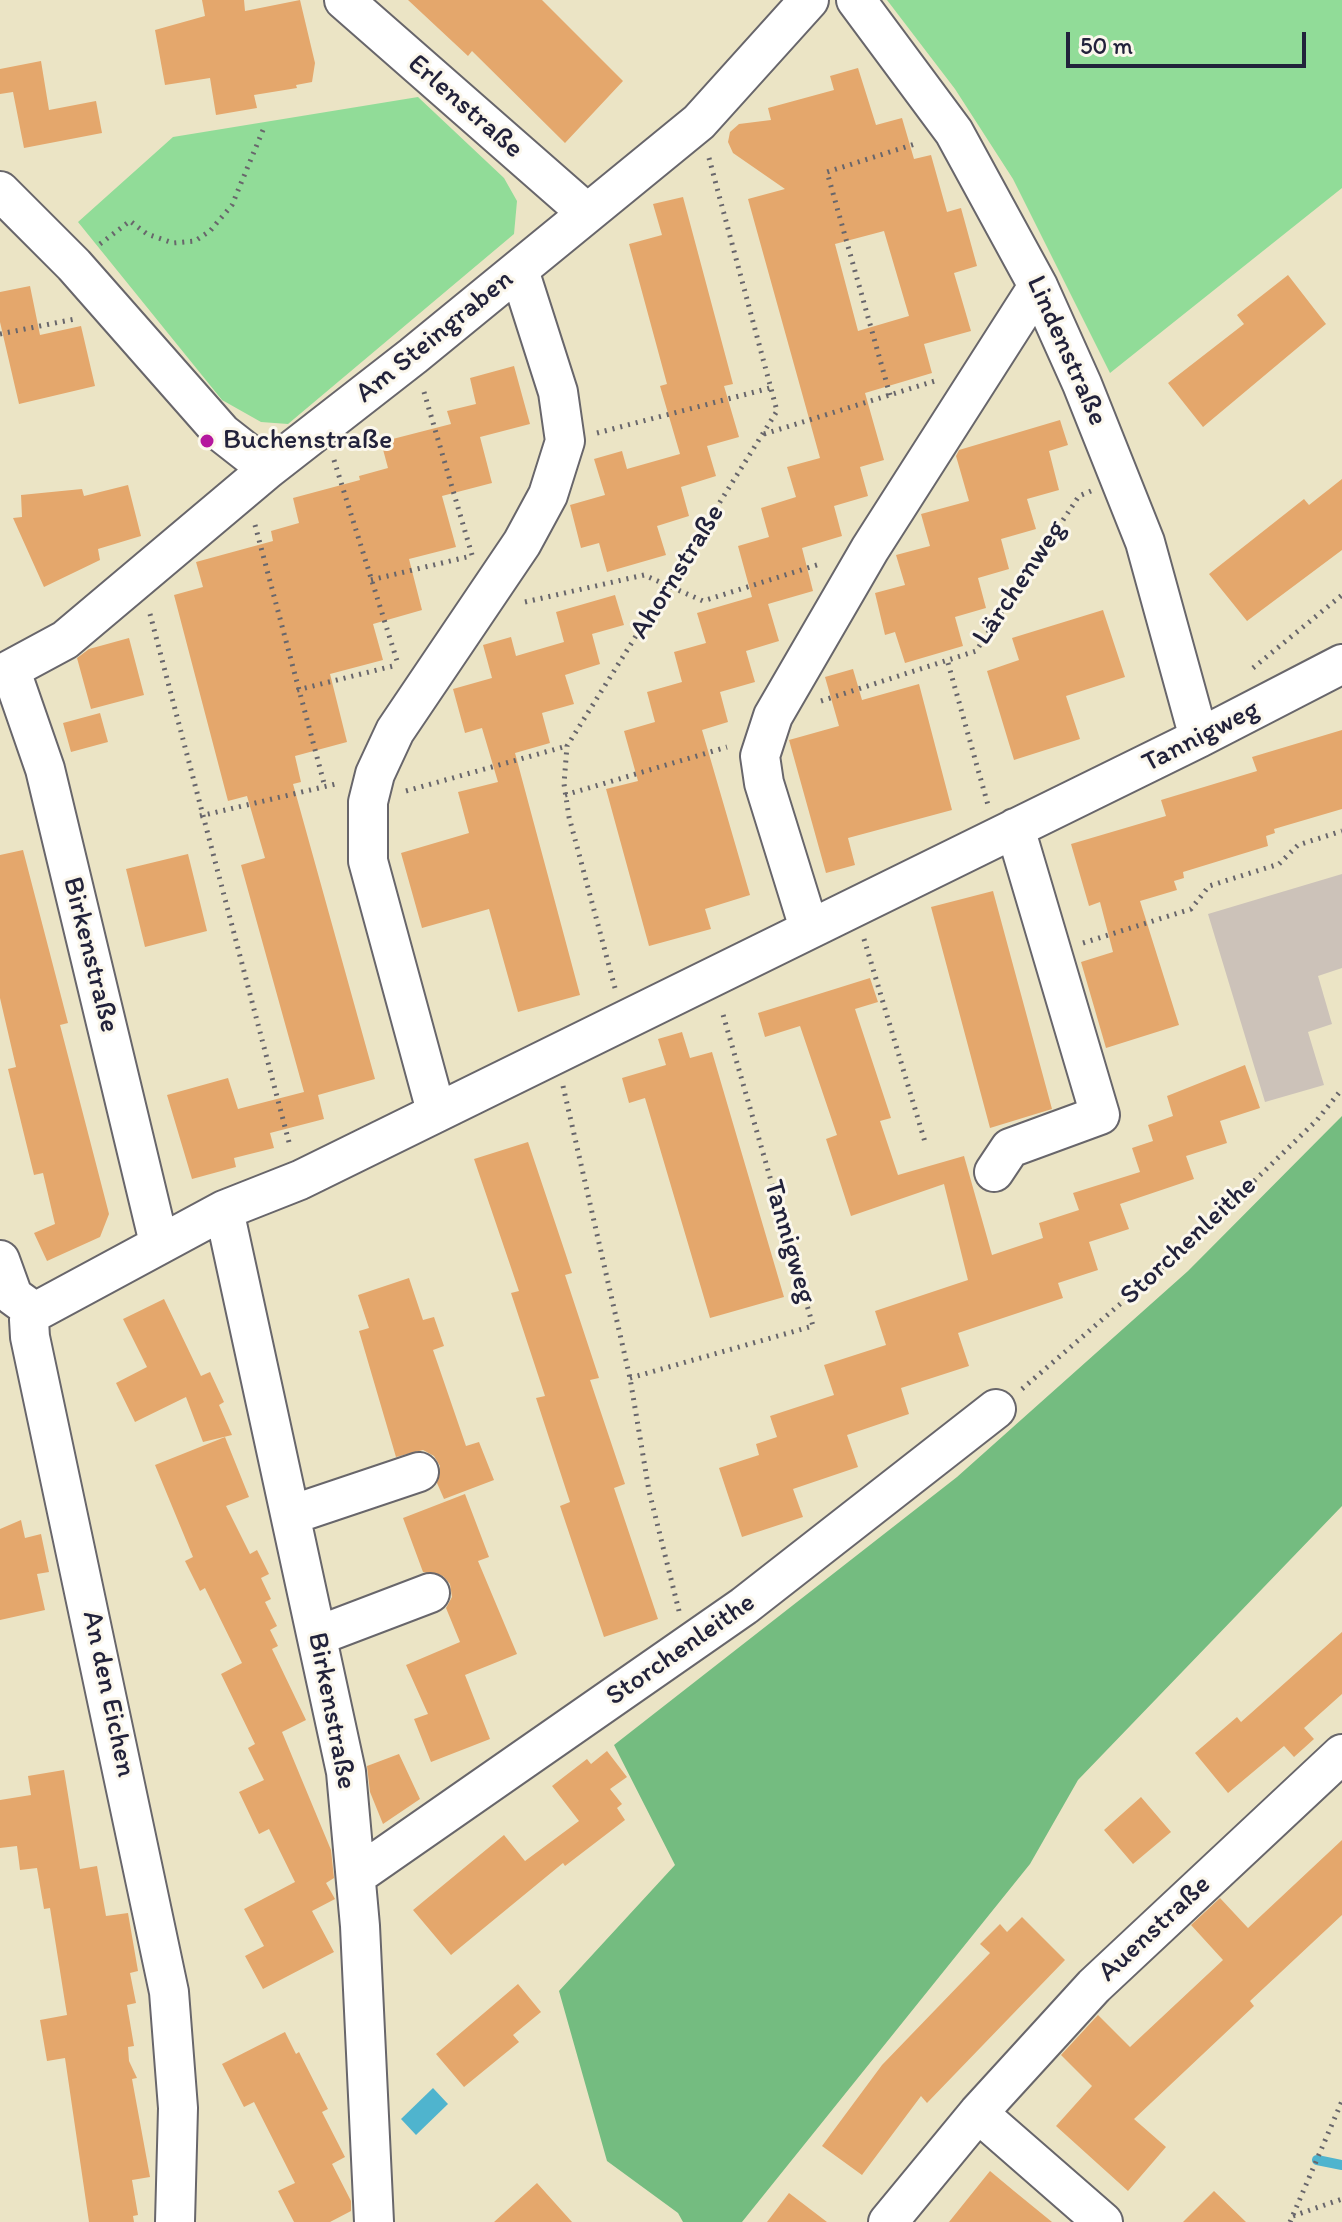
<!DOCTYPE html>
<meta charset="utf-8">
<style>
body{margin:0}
#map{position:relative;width:1342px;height:2222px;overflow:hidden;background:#ebe4c5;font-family:Itim,sans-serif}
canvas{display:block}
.scale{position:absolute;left:1066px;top:32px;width:240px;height:36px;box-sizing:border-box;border:4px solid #22223b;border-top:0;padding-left:10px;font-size:24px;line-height:28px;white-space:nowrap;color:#22223b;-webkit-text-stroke:6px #fbf7ec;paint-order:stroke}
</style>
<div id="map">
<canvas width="1342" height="2222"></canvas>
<div class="scale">50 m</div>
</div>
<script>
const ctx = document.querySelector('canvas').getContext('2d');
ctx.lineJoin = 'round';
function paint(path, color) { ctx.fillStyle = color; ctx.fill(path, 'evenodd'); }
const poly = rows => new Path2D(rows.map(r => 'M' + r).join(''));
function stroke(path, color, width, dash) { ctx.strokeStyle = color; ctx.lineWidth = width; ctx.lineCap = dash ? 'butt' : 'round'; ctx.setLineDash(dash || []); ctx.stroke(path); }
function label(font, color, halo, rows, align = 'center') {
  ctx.font = font + ' Itim,sans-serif'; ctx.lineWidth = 6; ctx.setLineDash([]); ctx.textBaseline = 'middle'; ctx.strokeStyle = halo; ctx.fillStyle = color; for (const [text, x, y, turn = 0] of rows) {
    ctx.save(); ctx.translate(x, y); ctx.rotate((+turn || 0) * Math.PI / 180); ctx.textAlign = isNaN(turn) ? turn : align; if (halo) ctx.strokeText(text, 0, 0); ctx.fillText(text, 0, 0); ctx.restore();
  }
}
paint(poly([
 [1342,874,1342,968,1318,976,1332,1024,1308,1032,1324,1085,1265,1102,1208,914]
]), '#ccc2b9');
paint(poly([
 [887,0,1342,0,1342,188,1110,373,1013,179,955,89],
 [418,97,504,178,517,201,514,234,288,424,261,422,222,400,78,222,173,137]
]), '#91dc98');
paint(poly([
 [1342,1116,1342,1506,1078,1780,1030,1864,742,2222,683,2222,678,2213,607,2161,559,1991,675,1865,614,1745,957,1477,1188,1271]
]), '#74bc80');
paint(poly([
 [433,2088,448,2104,416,2135,401,2119]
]), '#4fb4ce');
stroke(poly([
 [1317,2160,1342,2165]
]), '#4fb4ce', 10);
paint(poly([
 [202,0,244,0,245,11,300,0,315,63,312,82,296,85,297,88,254,95,257,108,216,115,210,78,165,85,155,30,205,16],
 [408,0,542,0,623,81,565,143,472,51,468,56],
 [41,61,49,110,96,101,102,133,24,148,13,92,0,94,0,69],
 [858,68,876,125,902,118,914,159,931,155,947,212,961,208,977,266,954,273,971,331,924,344,932,373,865,393,884,460,860,467,868,496,834,506,842,536,802,548,813,591,768,604,779,641,746,651,755,682,720,692,728,722,702,730,750,895,705,909,711,929,649,946,606,789,638,781,624,731,655,722,647,692,682,682,674,652,706,643,697,613,752,597,738,546,769,537,761,508,796,497,787,467,820,458,748,199,785,189,733,153,728,142,730,132,739,124,771,120,768,108,834,90,830,76],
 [884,231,909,316,858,331,835,244],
 [683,197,733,384,724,386,739,437,707,446,716,476,681,487,689,516,657,526,666,555,607,572,599,543,581,548,570,505,605,495,594,459,622,451,627,469,680,454,660,386,667,384,629,244,662,235,653,204],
 [1288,275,1326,324,1203,427,1168,383,1244,324,1237,315],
 [30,286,40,335,81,326,95,386,19,404,0,322,0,292],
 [514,366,530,424,480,437,492,483,442,496,456,547,409,559,422,610,373,624,383,660,330,674,347,742,295,756,301,782,293,784,375,1079,318,1095,324,1119,270,1133,274,1148,234,1158,236,1167,192,1179,167,1095,228,1078,238,1109,304,1092,241,865,265,858,247,796,228,801,174,595,203,587,196,562,273,541,271,531,299,523,293,498,360,480,359,476,388,468,381,442,451,424,447,411,476,404,470,378],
 [1060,420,1068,445,1049,451,1059,490,1027,499,1036,529,1001,539,1009,569,978,578,986,608,955,617,963,646,905,663,895,632,885,635,875,593,905,585,896,555,930,546,921,514,969,501,956,456,959,450],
 [1342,479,1342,550,1247,621,1209,574,1304,499,1309,505],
 [128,485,141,536,98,549,100,560,44,587,13,518,22,517,21,495,82,489,84,496],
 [615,595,624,625,592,634,600,664,565,675,574,704,542,713,550,743,515,753,580,995,518,1012,489,909,422,928,401,853,469,833,458,792,498,782,482,728,465,733,453,689,492,678,483,645,511,637,516,656,564,642,556,612],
 [1103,610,1125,677,1066,696,1080,739,1014,760,987,671,1019,660,1012,638],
 [129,638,144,695,91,709,77,658,89,649],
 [853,669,862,700,919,684,952,810,848,838,855,865,826,873,789,740,839,726,825,677],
 [100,713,108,742,71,752,63,723],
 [1342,730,1342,809,1274,829,1275,833,1266,836,1268,846,1183,872,1184,878,1174,881,1177,890,1140,901,1179,1025,1106,1048,1081,962,1113,952,1100,902,1089,906,1071,844,1166,816,1161,800,1257,771,1252,757],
 [23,850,68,1023,60,1025,109,1214,100,1237,47,1261,34,1233,55,1224,43,1173,34,1175,8,1069,16,1067,0,998,0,855],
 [188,854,207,931,145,947,126,869],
 [993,891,1052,1109,990,1128,931,907],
 [870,978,878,1002,855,1009,891,1118,880,1121,898,1175,964,1156,992,1255,1043,1238,1039,1223,1079,1210,1073,1193,1140,1172,1132,1148,1153,1141,1148,1125,1173,1116,1167,1096,1245,1065,1260,1108,1220,1121,1227,1143,1186,1156,1194,1179,1120,1204,1129,1229,1089,1242,1098,1270,1058,1283,1063,1298,958,1333,969,1366,901,1388,909,1414,847,1435,858,1467,793,1489,803,1517,742,1537,719,1468,759,1455,756,1444,777,1437,770,1416,834,1395,824,1365,886,1345,875,1311,968,1280,944,1184,851,1216,826,1139,837,1135,800,1026,765,1037,758,1013],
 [682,1032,690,1058,712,1052,784,1297,710,1318,645,1098,629,1103,622,1078,666,1065,658,1039],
 [528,1142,572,1273,565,1275,599,1378,590,1380,625,1484,614,1488,658,1619,604,1637,560,1506,570,1502,536,1398,545,1396,511,1293,519,1291,474,1159],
 [409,1278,423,1320,434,1317,444,1346,433,1350,466,1446,479,1442,494,1480,444,1499,437,1483,440,1466,434,1456,423,1450,396,1457,359,1331,369,1328,358,1295],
 [164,1299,201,1376,210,1372,224,1402,219,1405,232,1435,203,1442,186,1397,135,1422,116,1383,147,1367,123,1319],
 [225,1437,249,1497,226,1506,250,1554,257,1550,269,1574,261,1578,271,1599,265,1602,277,1626,270,1630,278,1646,272,1649,306,1720,282,1732,331,1850,334,1878,326,1883,335,1899,312,1911,334,1952,263,1989,245,1956,264,1946,244,1909,295,1882,269,1829,259,1834,239,1792,264,1780,248,1748,255,1744,221,1674,242,1663,205,1588,200,1591,185,1561,193,1557,155,1465],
 [465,1494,489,1557,478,1561,517,1654,465,1675,490,1739,431,1762,414,1719,428,1714,406,1665,460,1642,446,1608,452,1597,450,1584,443,1576,423,1572,403,1518],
 [21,1520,25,1538,41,1534,49,1572,37,1574,45,1610,0,1620,0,1529],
 [1342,1632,1342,1694,1304,1728,1314,1739,1294,1757,1284,1746,1228,1793,1195,1753,1237,1717,1241,1722],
 [607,1751,627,1777,610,1789,622,1804,617,1808,625,1820,565,1866,563,1863,451,1955,413,1910,504,1835,525,1861,579,1821,552,1786,587,1759,591,1764],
 [399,1754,420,1799,383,1824,370,1792,367,1766],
 [64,1770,80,1869,97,1866,106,1916,128,1913,138,1971,130,1973,136,2003,127,2005,134,2046,128,2047,129,2061,137,2078,132,2079,150,2177,132,2180,138,2215,133,2216,134,2222,89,2222,65,2058,47,2061,40,2020,67,2015,50,1908,44,1909,37,1868,20,1870,17,1846,0,1848,0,1800,31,1795,28,1776],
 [1141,1797,1171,1832,1133,1864,1104,1830],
 [1342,1840,1342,1915,1250,2001,1254,2006,1134,2119,1166,2147,1128,2191,1056,2126,1092,2086,1061,2055,1098,2015,1130,2047,1223,1960,1191,1925,1220,1898,1248,1928],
 [1022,1917,1065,1960,927,2103,921,2096,862,2175,822,2146,882,2065,990,1953,980,1944,1000,1924,1007,1932],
 [518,1984,541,2012,513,2035,519,2042,464,2087,436,2054],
 [285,2032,296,2054,299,2052,328,2109,322,2112,345,2157,332,2164,351,2201,351,2211,330,2222,294,2222,278,2191,295,2183,254,2102,244,2107,222,2064],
 [990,2171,1014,2191,1052,2222,949,2222],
 [537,2183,572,2222,494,2222],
 [1214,2191,1246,2222,1183,2222],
 [789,2193,827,2222,767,2222]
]), '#e4a76c');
const minor = poly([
 [344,0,587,213],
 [856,0,954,132,1038,286,1082,384,1145,542,1199,738],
 [0,191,74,265,222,433,268,469],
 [11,671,45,769,159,1243],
 [0,675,65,640,268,469,413,356,699,122,809,0],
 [809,928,764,783,760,756,773,716,870,549,1038,286],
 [436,1111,368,861,368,802,375,774,395,731,522,543,548,495,565,441,558,392,519,270],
 [994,1172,1010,1148,1100,1115,1015,828],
 [224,1210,346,1772,360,1926,374,2222],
 [0,1260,13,1296,35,1312],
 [291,1515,419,1472],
 [317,1636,430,1593],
 [356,1876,744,1606,996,1409],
 [978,2113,1103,2222],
 [175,2222,178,2108,169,1992,30,1337,29,1320,35,1312,224,1210,300,1180,1199,738,1342,664],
 [888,2222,978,2113,1094,1986,1342,1754]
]);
stroke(minor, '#68666b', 42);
stroke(poly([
 [100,244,130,221,147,234,173,243,195,241,210,231,232,205,263,130],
 [0,334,75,319],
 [424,392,472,555],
 [890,395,827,172,918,143],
 [597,433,770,388],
 [764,434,938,380],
 [334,460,398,664],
 [255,525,325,787],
 [371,580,471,556],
 [525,602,644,575,703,601,820,564],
 [150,614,290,1146],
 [948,663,988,805],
 [1253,668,1342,595],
 [297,690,397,665],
 [821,701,976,651,1079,496,1091,491],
 [406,791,567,746],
 [565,795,727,747],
 [200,816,340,783],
 [864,939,925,1142],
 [1083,943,1191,909,1209,886,1279,864,1298,845,1342,831],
 [615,988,569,817,564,784,567,746,777,411,709,158],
 [563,1086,630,1378,649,1491,679,1611],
 [630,1378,813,1326,722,1011],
 [1022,1389,1186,1247,1317,1120,1342,1089],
 [1293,2216,1342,2199],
 [1290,2222,1342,2101]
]), '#68666b', 5, [2, 6]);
stroke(minor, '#fff', 38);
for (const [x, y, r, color] of [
 [207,441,8,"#b5179e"]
]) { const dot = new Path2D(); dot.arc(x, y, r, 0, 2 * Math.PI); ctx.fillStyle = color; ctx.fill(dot); stroke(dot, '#fbf7ec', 3); }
label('28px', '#22223b', '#fbf7ec', [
 ["Erlenstraße",465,107,41],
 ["Am Steingraben",435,337,-39],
 ["Lindenstraße",1066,351,66],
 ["Ahornstraße",678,572,-58],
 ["Lärchenweg",1020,583,-56],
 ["Tannigweg",1201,737,-27],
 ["Birkenstraße",90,955,76],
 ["Storchenleithe",1189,1241,-43],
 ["Tannigweg",789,1242,74],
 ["Storchenleithe",681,1650,-35],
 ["An den Eichen",108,1694,78],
 ["Birkenstraße",331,1711,79],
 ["Auenstraße",1155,1929,-43]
]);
label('28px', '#22223b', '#fbf7ec', [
 ["Buchenstraße",223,441]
], 'left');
</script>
